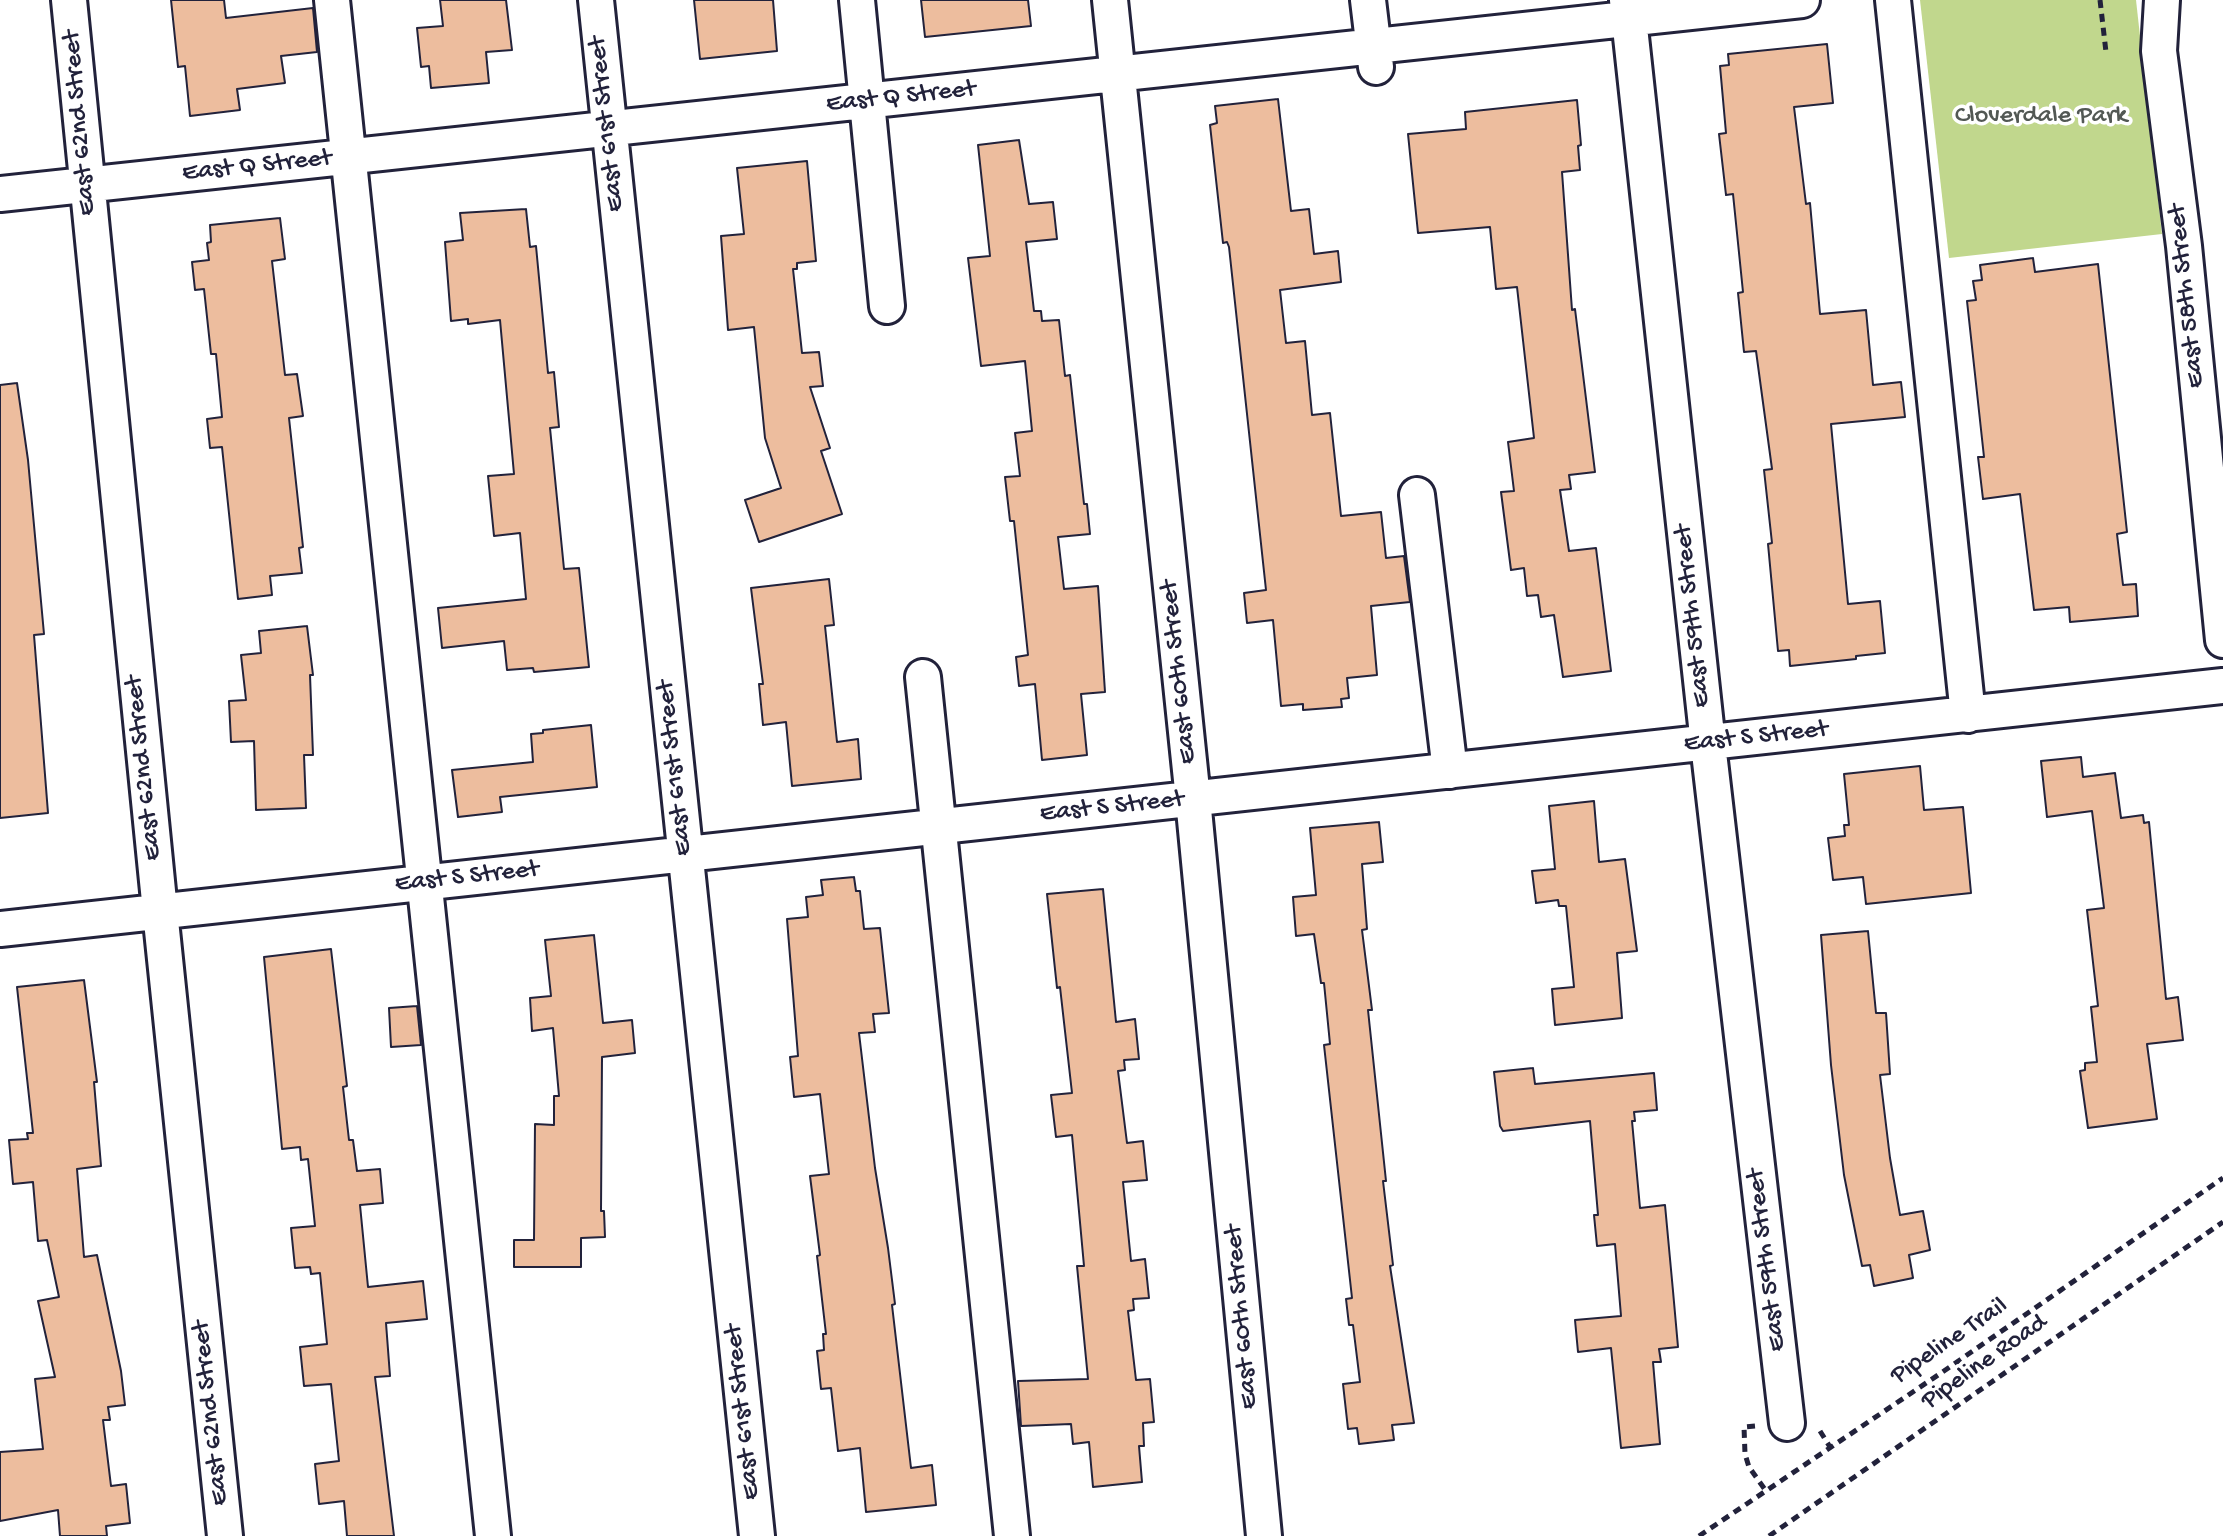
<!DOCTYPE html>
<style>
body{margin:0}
canvas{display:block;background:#fff}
</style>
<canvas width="2223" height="1536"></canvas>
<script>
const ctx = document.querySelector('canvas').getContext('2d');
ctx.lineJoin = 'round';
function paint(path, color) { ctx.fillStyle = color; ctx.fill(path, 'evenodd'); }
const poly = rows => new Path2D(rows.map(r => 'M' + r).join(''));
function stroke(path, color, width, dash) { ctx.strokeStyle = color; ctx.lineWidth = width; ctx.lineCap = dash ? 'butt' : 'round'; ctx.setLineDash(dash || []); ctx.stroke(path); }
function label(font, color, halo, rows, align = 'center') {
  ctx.font = font + ' "Gochi Hand",sans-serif'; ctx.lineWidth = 7; ctx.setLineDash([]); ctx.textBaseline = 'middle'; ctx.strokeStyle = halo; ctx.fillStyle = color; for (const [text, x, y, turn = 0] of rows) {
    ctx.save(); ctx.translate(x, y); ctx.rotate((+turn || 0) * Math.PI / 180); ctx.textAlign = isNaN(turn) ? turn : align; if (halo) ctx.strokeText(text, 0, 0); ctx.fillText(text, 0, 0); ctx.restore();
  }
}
paint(poly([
 [1920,0,2136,0,2162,234,1949,258]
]), '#c1d78d');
const building = poly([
 [171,0,224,0,226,18,313,8,317,52,281,56,285,83,237,89,240,110,190,116,185,66,178,67,171,0],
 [440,0,506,0,512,50,486,52,489,83,431,88,429,66,421,67,417,28,443,26,440,0],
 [694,0,773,0,777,51,700,59,694,0],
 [921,0,1028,0,1031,26,925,37,921,0],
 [1827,44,1833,103,1794,107,1806,204,1810,203,1820,314,1866,310,1873,385,1901,382,1905,417,1831,424,1848,604,1880,601,1885,653,1856,656,1856,659,1790,666,1789,650,1778,651,1768,544,1772,543,1764,470,1772,469,1756,351,1744,352,1738,293,1743,292,1733,194,1726,195,1719,134,1726,133,1720,66,1729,65,1728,54,1827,44],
 [1278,99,1291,211,1309,209,1314,254,1338,251,1341,282,1280,290,1286,343,1305,341,1312,415,1330,413,1341,516,1381,512,1386,558,1404,556,1410,602,1371,606,1377,675,1347,678,1349,698,1341,699,1342,707,1303,710,1303,704,1281,706,1273,620,1247,623,1244,593,1266,590,1229,247,1227,242,1223,243,1210,125,1217,123,1215,106,1278,99],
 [1577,100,1581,145,1578,146,1580,170,1562,172,1572,310,1575,309,1595,472,1569,475,1571,489,1560,490,1569,551,1596,548,1611,671,1563,677,1554,615,1541,617,1538,595,1527,596,1524,568,1511,570,1501,492,1514,491,1508,442,1534,438,1517,287,1496,289,1490,227,1418,233,1408,134,1466,129,1465,112,1577,100],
 [1019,140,1029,204,1053,202,1057,239,1026,242,1034,311,1041,311,1042,321,1059,320,1065,376,1070,375,1084,504,1087,504,1090,534,1058,537,1064,589,1098,586,1105,692,1081,694,1087,755,1042,760,1035,684,1019,686,1016,657,1028,655,1014,521,1010,521,1005,477,1020,476,1015,433,1032,431,1025,361,981,366,968,258,990,256,978,145,1019,140],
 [807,161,816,261,797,263,797,269,793,269,802,353,819,352,823,386,810,387,830,448,821,451,842,514,759,542,745,500,781,488,765,438,754,327,728,330,721,236,744,234,737,168,807,161],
 [526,209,530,247,536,246,548,373,554,372,559,427,550,428,564,569,579,568,589,667,534,672,533,668,507,670,504,641,442,648,438,608,526,599,520,533,494,536,488,476,514,474,500,320,468,324,468,319,451,321,445,242,463,240,460,213,526,209],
 [280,218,285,259,272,261,285,375,297,374,303,416,289,418,303,547,299,548,302,573,270,576,272,595,238,599,222,447,210,448,207,419,222,417,216,354,211,354,204,289,195,290,192,262,209,260,207,243,211,242,210,225,280,218],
 [2033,258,2035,272,2098,264,2127,532,2117,534,2123,585,2136,584,2138,616,2070,622,2069,607,2034,610,2020,494,1983,499,1978,457,1984,457,1967,301,1976,300,1973,281,1982,280,1980,265,2033,258],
 [17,383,28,460,44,634,34,635,48,813,0,818,0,385,17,383],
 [829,579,834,625,825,626,837,742,858,739,861,779,792,786,786,722,763,725,759,684,763,684,751,588,829,579],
 [307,626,313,675,310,675,313,755,304,755,306,808,256,810,254,741,231,742,229,701,246,700,241,655,261,653,259,631,307,626],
 [591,725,597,787,500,797,502,812,458,817,452,770,533,762,531,734,543,733,543,730,591,725],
 [2081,757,2083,777,2115,773,2121,818,2143,815,2144,823,2149,822,2166,999,2178,997,2183,1040,2147,1044,2157,1119,2088,1128,2080,1071,2085,1070,2085,1063,2097,1062,2091,1007,2098,1006,2087,910,2104,908,2092,811,2047,817,2041,761,2081,757],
 [1920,766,1924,810,1963,807,1971,893,1866,904,1863,877,1833,880,1828,838,1845,836,1844,825,1849,825,1844,774,1920,766],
 [1594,801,1599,862,1625,859,1637,951,1617,953,1622,1018,1555,1025,1552,989,1574,987,1566,906,1559,906,1558,900,1536,903,1532,871,1555,869,1549,806,1594,801],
 [1379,822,1383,862,1362,864,1367,929,1362,930,1372,1010,1368,1010,1386,1181,1383,1181,1393,1265,1390,1266,1414,1423,1392,1425,1394,1440,1359,1444,1357,1428,1348,1429,1343,1384,1360,1382,1353,1325,1349,1325,1346,1299,1352,1298,1324,1045,1330,1044,1324,983,1321,983,1314,934,1296,936,1293,897,1316,895,1310,828,1379,822],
 [854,877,856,891,860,891,864,929,880,928,889,1013,873,1014,875,1032,859,1033,875,1168,888,1248,895,1304,892,1305,911,1468,932,1465,936,1505,866,1512,860,1448,838,1451,831,1388,821,1389,817,1351,824,1350,823,1334,826,1334,817,1256,820,1255,810,1176,829,1174,820,1094,794,1097,790,1057,798,1056,787,919,808,917,806,897,823,895,821,880,854,877],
 [1103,889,1116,1022,1135,1019,1139,1059,1124,1060,1125,1070,1118,1071,1127,1143,1143,1141,1147,1180,1123,1182,1131,1261,1145,1259,1149,1298,1133,1299,1134,1310,1128,1311,1136,1380,1150,1379,1154,1422,1143,1423,1144,1446,1139,1446,1142,1482,1093,1487,1089,1442,1073,1444,1071,1424,1021,1426,1018,1381,1088,1379,1077,1266,1084,1266,1072,1135,1056,1137,1051,1095,1072,1093,1060,987,1057,988,1047,894,1103,889],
 [1868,931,1876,1013,1886,1013,1890,1074,1880,1075,1890,1158,1900,1215,1923,1211,1930,1250,1909,1255,1913,1278,1874,1286,1870,1265,1862,1266,1844,1175,1831,1065,1821,935,1868,931],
 [594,935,603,1023,632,1020,635,1053,602,1057,601,1211,604,1211,605,1237,581,1238,581,1267,514,1267,514,1240,534,1240,535,1124,554,1125,554,1096,559,1096,553,1028,532,1031,530,998,551,996,545,940,594,935],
 [331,949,347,1086,343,1087,349,1140,353,1140,357,1171,380,1169,383,1203,360,1205,368,1287,423,1281,427,1319,386,1323,390,1376,375,1377,394,1536,347,1536,344,1501,319,1504,315,1464,339,1461,331,1384,304,1386,300,1347,327,1344,320,1273,311,1274,310,1267,295,1268,291,1228,315,1226,308,1159,301,1160,300,1147,282,1149,264,957,331,949],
 [84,980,97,1082,94,1082,101,1166,77,1169,84,1257,97,1255,121,1371,125,1405,108,1407,110,1420,103,1420,111,1486,126,1484,130,1523,106,1526,107,1536,60,1536,58,1510,0,1521,0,1452,43,1449,35,1379,55,1377,38,1301,59,1297,47,1240,38,1241,33,1182,13,1184,9,1140,28,1139,27,1133,33,1133,17,987,84,980],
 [417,1006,421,1045,391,1047,389,1008,417,1006],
 [1533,1068,1535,1084,1654,1073,1657,1110,1634,1112,1635,1121,1632,1121,1640,1208,1665,1205,1673,1291,1678,1347,1659,1349,1661,1362,1653,1362,1660,1444,1621,1448,1611,1348,1578,1352,1575,1320,1621,1316,1615,1244,1597,1246,1594,1215,1598,1215,1590,1121,1503,1131,1500,1126,1494,1072,1533,1068]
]);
paint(building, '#edbd9e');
stroke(building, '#22223b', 2);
const minor = poly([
 [69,0,160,911,225,1536],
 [332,0,493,1536],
 [596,0,757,1536],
 [857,0,887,306],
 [1110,0,1193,799,1264,1536],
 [1368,0,1376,67],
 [1627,0,1708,744,1787,1423],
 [1893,0,1968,715],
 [2162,0,2159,51,2184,246,2223,640],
 [0,194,1802,0],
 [1417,495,1450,771],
 [923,677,1012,1536],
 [0,929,2223,686]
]);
stroke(minor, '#22223b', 40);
stroke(poly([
 [2100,0,2106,52],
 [1755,1426,1744,1427,1745,1454,1749,1467,1766,1491],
 [1820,1431,1830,1447],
 [1699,1536,1941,1373,2223,1178],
 [1769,1536,2223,1222]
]), '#22223b', 5, [8, 6]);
stroke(minor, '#fff', 34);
label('26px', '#22223b', '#fff', [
 ["East Q Street",901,98,-6],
 ["East 62nd Street",81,123,-95],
 ["East 61st Street",608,124,-96],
 ["East Q Street",257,167,-6],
 ["East 58th Street",2188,296,-96],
 ["East 59th Street",1694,616,-96],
 ["East 60th Street",1180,672,-96],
 ["East S Street",1756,738,-6],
 ["East 62nd Street",145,768,-96],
 ["East 61st Street",676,768,-96],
 ["East S Street",1112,808,-6],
 ["East S Street",467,878,-6],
 ["East 59th Street",1768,1260,-97],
 ["East 60th Street",1243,1317,-95],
 ["Pipeline Trail",1950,1342,-34],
 ["Pipeline Road",1985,1363,-35],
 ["East 61st Street",744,1412,-96],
 ["East 62nd Street",212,1413,-96]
]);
label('26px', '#525854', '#fff', [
 ["Cloverdale Park",2041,117]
]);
</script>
